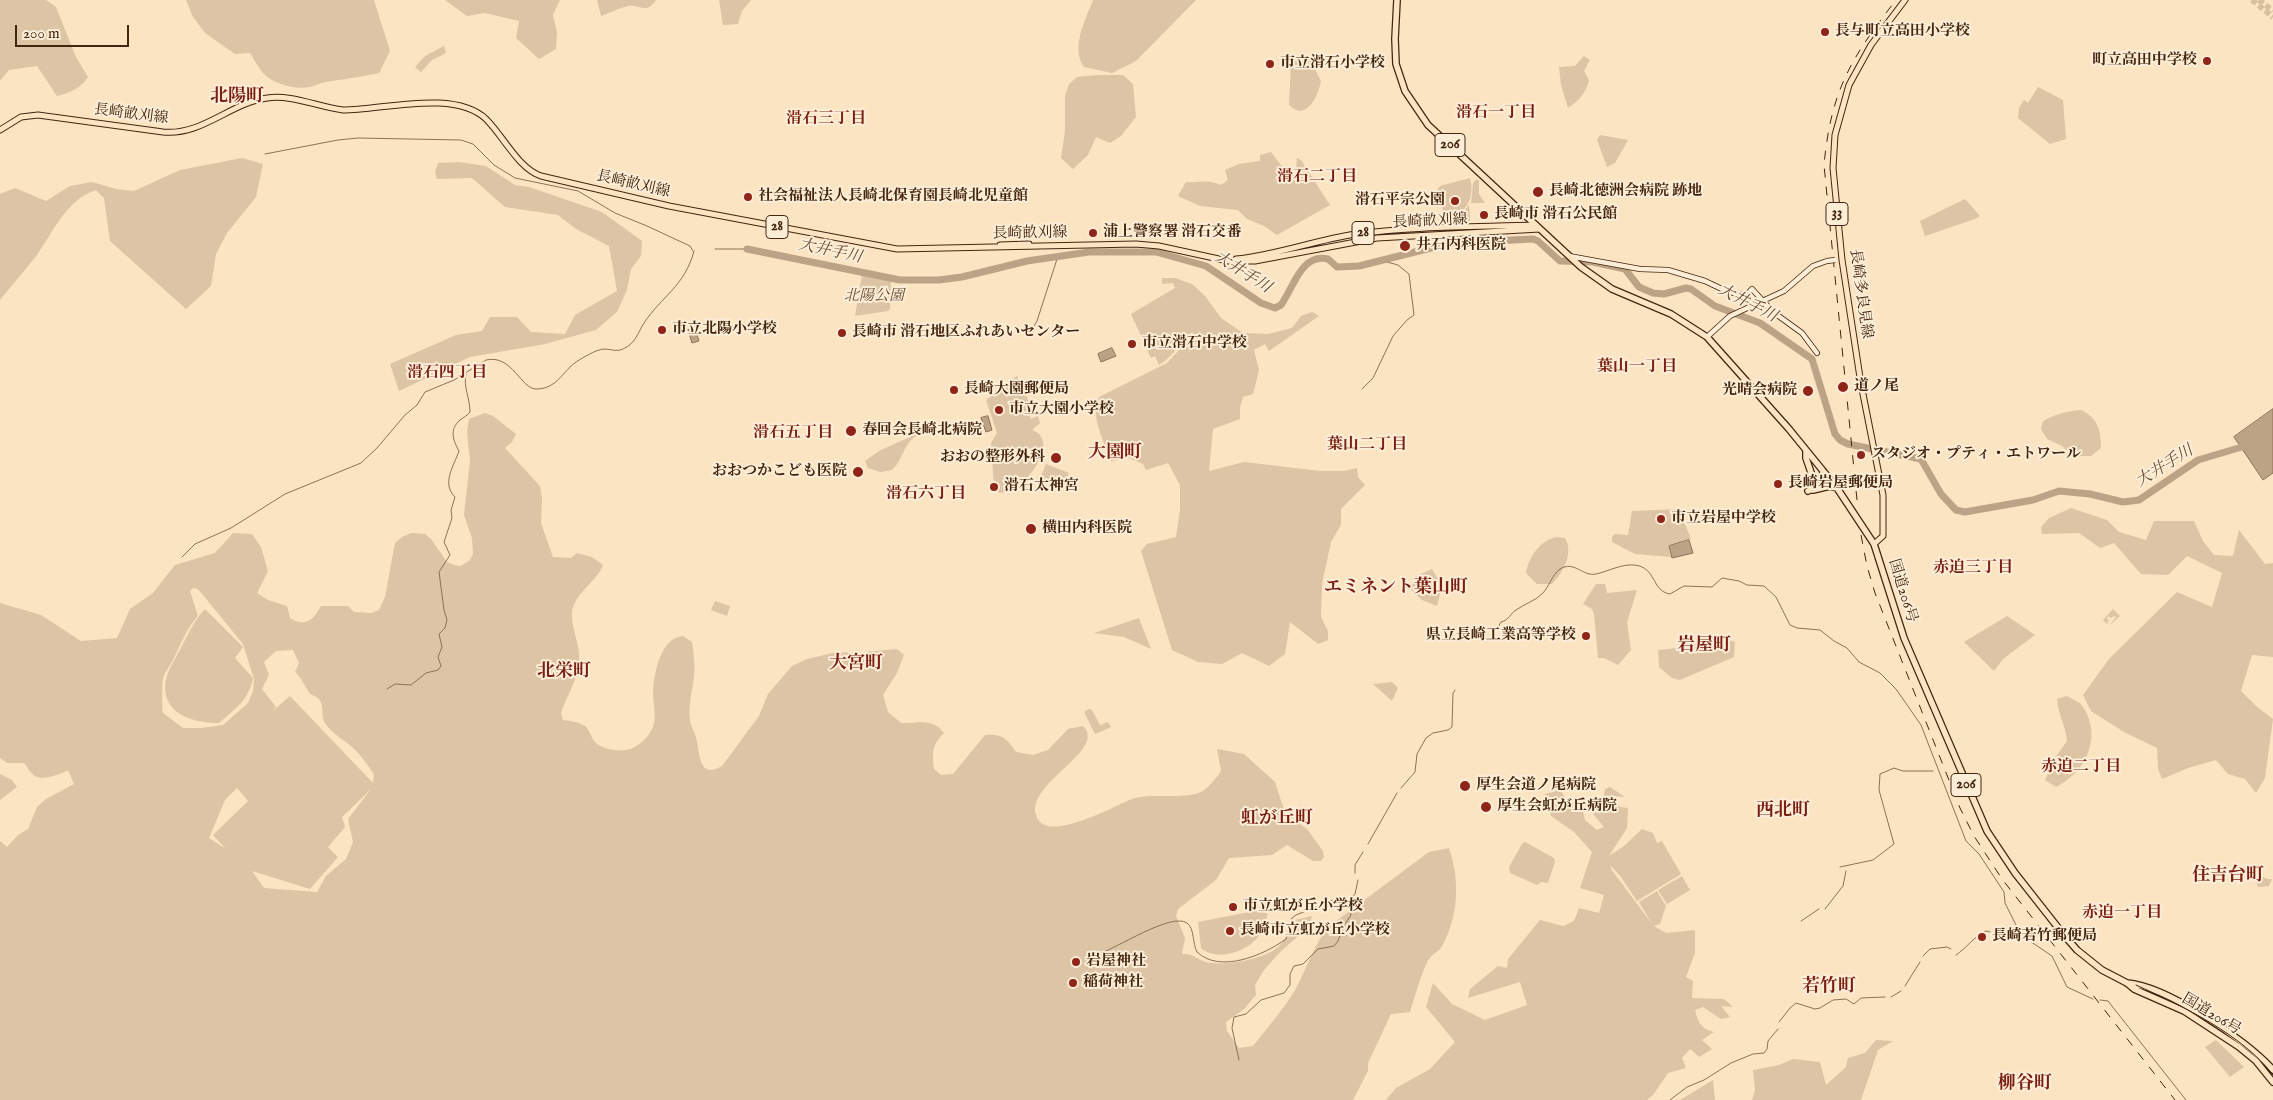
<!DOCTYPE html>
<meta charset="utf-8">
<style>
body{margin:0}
#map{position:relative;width:2273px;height:1100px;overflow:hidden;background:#fbe4c2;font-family:"IM FELL English",serif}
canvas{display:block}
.scale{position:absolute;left:15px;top:25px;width:114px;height:22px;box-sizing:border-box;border:2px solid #44250f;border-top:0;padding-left:6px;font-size:15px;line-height:18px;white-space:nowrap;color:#44250f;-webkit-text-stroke:4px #fcedd7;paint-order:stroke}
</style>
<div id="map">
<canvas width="2273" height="1100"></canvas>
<div class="scale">200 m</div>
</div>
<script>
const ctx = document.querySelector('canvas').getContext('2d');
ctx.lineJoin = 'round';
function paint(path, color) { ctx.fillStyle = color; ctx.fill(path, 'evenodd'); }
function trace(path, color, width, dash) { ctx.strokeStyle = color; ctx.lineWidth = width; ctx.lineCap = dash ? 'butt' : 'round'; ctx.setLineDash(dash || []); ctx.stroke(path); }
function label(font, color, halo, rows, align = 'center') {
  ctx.font = font + ' "IM FELL English","Noto Serif JP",serif'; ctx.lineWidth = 4; ctx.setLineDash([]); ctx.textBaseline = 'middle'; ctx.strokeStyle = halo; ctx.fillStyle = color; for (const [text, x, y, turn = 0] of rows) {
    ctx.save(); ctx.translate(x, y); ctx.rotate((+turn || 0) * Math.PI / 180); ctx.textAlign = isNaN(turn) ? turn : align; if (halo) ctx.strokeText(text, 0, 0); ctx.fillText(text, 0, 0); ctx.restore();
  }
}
paint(new Path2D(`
 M0,0H46L56,7L76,57L88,77C81,88 70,93 57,96L37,66L9,70L0,81Z
 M186,0H374L390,51L379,73C361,77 343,79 325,82C320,83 315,86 310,87C296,90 273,84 263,73C258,67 254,59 250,53L235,54L205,33L193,17Z
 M445,0H560L553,15L557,32L556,49L539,59L516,38L519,21L485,13L467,16Z
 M597,0H656C646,15 641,4 628,6C619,8 609,13 601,16Z
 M719,0H751L742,11L738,24L723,25Z
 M1093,0H1196L1136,61L1112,73L1084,67C1070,48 1086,19 1093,0Z
 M444,46L446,53L432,60L421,72L415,67L425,56Z
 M1584,56L1590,60L1584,71L1589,80C1585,94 1580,100 1568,108L1561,85L1559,67L1575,66Z
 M1306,58L1310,60L1321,81C1318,97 1306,122 1289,105L1291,61L1293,62Z
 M1098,75H1123L1133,84L1136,117L1121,136L1110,143L1096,137L1088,155L1073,169L1061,158L1065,131V96L1069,84L1077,77Z
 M2038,87L2063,100L2066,139L2050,144L2018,118L2019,108L2024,100L2028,103Z
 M1600,135L1628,140L1615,163L1607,167L1597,140Z
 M1271,152L1289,176L1296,172L1297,158L1301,160L1330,205L1277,235L1264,226L1247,219L1238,210L1200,206L1178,196L1186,182C1202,183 1205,179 1221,185L1228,180L1225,170L1239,164L1260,161V155Z
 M242,158L263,164L256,197L227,233L216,254L211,286L186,309L110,241L104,198L96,190C67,199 53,232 37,255C25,270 12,285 0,300V194L15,188L46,201L70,186L92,182L116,189L134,191L180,170Z
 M459,162L486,166L515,185L529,187L602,212L642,241L641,256L631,269L627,290L617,312L596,330L545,344L470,357L399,391L390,364L456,335L482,331L490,317H517L531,332L565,334L575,315L617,291L609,246L576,229L558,215L505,207L472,178L437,179L435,172L438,163Z
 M1470,178C1475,198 1466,214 1446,221L1437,190L1440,186Z
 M1477,179L1479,181V194L1485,203H1471L1473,183Z
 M1965,199L1980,216L1975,219L1925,236L1920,221Z
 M1469,205L1470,221L1447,222L1461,215Z
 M862,275L891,281L890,309L888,311L855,316Z
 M1162,278H1175L1192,284L1205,296L1221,318L1243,333L1268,334L1292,328L1301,316L1312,312L1319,316L1269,351L1265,344L1254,350L1259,370L1253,394L1243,397L1240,407V419L1213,429L1209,471L1244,462L1320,471H1344L1357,468L1358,477L1365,485L1341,509V525L1331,542L1322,584L1321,617L1328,631V640L1318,644L1290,622L1285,654L1269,666L1242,653L1222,664L1198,662L1172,650L1141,551L1147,544L1176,537L1180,510V485L1168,463L1146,470L1143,464L1129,458L1111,461C1105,443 1089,415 1099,397L1167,363L1194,334L1192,332C1180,342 1172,358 1159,365L1155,356L1151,358L1131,314L1175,288L1173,283L1162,284Z
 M1017,376L1030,404L1026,406L1031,419L1038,416L1040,423L1032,430C1063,441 1023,494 999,493L994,487L991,443L997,433L986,400Z
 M2081,410C2098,418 2101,430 2101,448L2091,456H2073L2062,446L2047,439L2041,429L2043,421C2056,414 2067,411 2081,410Z
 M485,413L493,416L516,434L512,442L505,448L540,486L542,499L541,523L553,557L571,558L577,553L592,557L603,565C596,583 574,593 572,613C571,630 581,645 579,662C578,679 566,697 561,713L563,720C570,721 579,722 585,726C590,730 591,738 595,742C604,751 625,753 635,747C642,743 650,735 653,727C657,717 653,704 653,693C654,674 660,638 683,636L692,642C694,654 695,666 694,677C692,691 688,706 690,720C691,728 696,734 697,742C700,757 700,779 722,766L759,716L768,694L792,666L807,659L837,652L855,653L897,649L904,655L897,673L883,695L888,712L901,723C917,724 932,717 944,733C932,745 932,752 934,769L941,775L953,774L985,735C1003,734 1006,738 1016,752L1033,755L1048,750L1068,729L1083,726C1108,750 1026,783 1036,815C1045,847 1118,803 1135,798C1154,793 1188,800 1203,791C1210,786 1216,778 1221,771L1217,749L1244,754L1275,782L1285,813L1307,829L1323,851L1324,857L1321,861H1313L1287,845L1272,855L1229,858L1216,880L1178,909L1176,916L1185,938L1182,954C1195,953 1199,962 1211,963C1229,965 1269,959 1281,944C1287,937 1291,928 1295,920L1312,916L1309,927L1281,951L1264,970L1255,985L1256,995L1244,1009L1226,1022L1227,1031L1239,1048L1253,1046C1267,1028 1283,1010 1295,990C1307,969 1313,946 1328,927L1429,852L1449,848C1460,880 1459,917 1441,948C1438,952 1433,953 1430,958C1423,966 1414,1000 1410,1012L1391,1014L1368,1063V1071L1353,1100H0V841L7,847L18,835L28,829L37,807L46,799L74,784L68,770C61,774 43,781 35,776C31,774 27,766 24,763H7L0,758V603L41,615L81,641L117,638L130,609L153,593L175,565L215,553L233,533L252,534L261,547L268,571L257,593L268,600L287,606L290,618C305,627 313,621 321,606H348L354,612L371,613L379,610L385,597L395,543L402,537L411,533L425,534L431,539L447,562L454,565L461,566L470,560L473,554L472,538L464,515L470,461L467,432L469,419ZM193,588L198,589L243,644L254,679L253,691L248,703L223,725L201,728H183L163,713C162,706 162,683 163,678C165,672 170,666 173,660C180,646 187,627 198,616L190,591ZM293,650L299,663L295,672L299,676L310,694C330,701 317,714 327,726C334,735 346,741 354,749C362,756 368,766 374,774L373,783L290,696L273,711L276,707L262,689L269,675L264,662L276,651ZM237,788L248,801L213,835L226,849L209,838L225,800ZM371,789L348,819L353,842L346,859L326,876L317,892L264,888L252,871L310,889L338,857L328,847L345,827L342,817Z
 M923,431V433C903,439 905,458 892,470L880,472L868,468L865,461L879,451Z
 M1046,464L1069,473L1064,487L1040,479Z
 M2071,508L2107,520L2119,532L2146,540L2154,521H2194L2203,541L2214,555L2233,556L2239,530L2265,564L2273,563V657L2252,655L2241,691L2257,707L2273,719L2265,778L2256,793L2245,779L2228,774L2216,760L2188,768L2162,779L2158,769L2157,748L2124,732L2091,711L2083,695L2109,659L2177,592L2212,607L2222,573L2187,556L2168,575L2141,574L2114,543L2100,548L2079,533L2042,534L2041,527L2049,518Z
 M1679,509L1691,539L1668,545L1671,557L1635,554L1612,542V537L1615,534L1628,535L1632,511Z
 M1557,537L1565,538C1574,553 1563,573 1552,584H1537L1526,573C1529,557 1540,540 1557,537Z
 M1432,569L1442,586L1437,606L1422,600L1410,589L1416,576Z
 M1596,584H1605L1607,593L1637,590L1627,622L1631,650L1618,665L1604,658H1598L1594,614L1592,609L1583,604Z
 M715,601L730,606L727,616L711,610Z
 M205,609L243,647L235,658L253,678C249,700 235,709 219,723C196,723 165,716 165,687C165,674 175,659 181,648C188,634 194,621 205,609Z
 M2113,609L2120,616L2109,626L2116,617L2114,616L2111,618L2108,616L2107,618L2109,621L2107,624L2103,620Z
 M2007,616L2035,635L2003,659L1994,671L1964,642Z
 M1139,618L1151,649L1124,637L1094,633Z
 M1710,639H1726L1735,642L1734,657L1680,680L1672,678L1659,667L1658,650L1686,647Z
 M1392,682L1398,688L1392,701L1373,684Z
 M2067,696C2072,699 2080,702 2083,707C2103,737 2085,773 2056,787L2045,780L2057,755L2067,741C2066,726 2058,714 2057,699Z
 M1089,709L1092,710L1100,725L1108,722L1111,727L1095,734L1084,712Z
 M0,774L12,780L17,787L0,800Z
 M1610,787L1625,797L1612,796L1620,807L1628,808L1627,828L1609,856L1624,846L1642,829L1653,833L1657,843L1662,841L1681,874L1637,901L1621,877L1611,866V869L1652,924L1639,902L1657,891L1666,906L1660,924L1654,926L1666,933L1695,930V953L1686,977L1693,981L1692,998L1724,999L1733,1007L1721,1006L1730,1017L1721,1019L1703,1007L1695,1010C1698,1023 1702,1029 1714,1032L1702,1040L1712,1049L1699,1057L1690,1049L1682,1058L1686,1068L1668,1073L1653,1095L1647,1100H1386L1396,1088L1430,1069L1455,1042L1426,1007L1433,983L1452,1004L1485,1020L1527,1005L1520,982L1468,998L1470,989L1498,966L1507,968L1508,959L1540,920L1563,926L1574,921L1579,908L1599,913L1604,895L1580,888L1592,852L1574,832L1551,816L1545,794L1560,790L1569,803L1581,802L1585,820L1597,830L1604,827L1593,814C1601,809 1608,811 1615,807L1604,795L1605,789Z
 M1525,842L1554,858L1555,862L1548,883L1541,882L1537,885L1510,873L1509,867L1522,844Z
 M2260,875L2267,879H2272L2269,886L2258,887L2254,877Z
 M1682,876L1690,890L1667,904L1658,890Z
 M1260,910L1268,914C1265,922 1263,930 1258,937C1247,952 1216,962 1201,948L1198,922Z
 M1876,1040L1893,1041L1878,1050L1861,1100H1752L1755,1090L1753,1070L1779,1065L1793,1059L1820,1062L1826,1085L1846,1067L1848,1058L1865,1053Z
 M2216,1040L2244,1067L2230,1077L2205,1047Z
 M1713,1080L1715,1100H1680Z`), '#dcc4a4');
const water = new Path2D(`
 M695,328L699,341L692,343L688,330Z
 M1112,348L1116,356L1101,362L1098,354Z
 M2273,409V473L2263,480L2234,437Z
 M988,416L992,430L986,432L981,418Z
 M1689,540L1693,553L1672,558L1669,546Z`);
paint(water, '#bda385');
trace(water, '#8d7156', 1);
trace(new Path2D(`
 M265,154L338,140L358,138L461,140L473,144L494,165L515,178L578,191L615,213L647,226L690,246L693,251
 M715,249H747
 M1029,335L1037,321L1058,256
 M1362,389L1373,378L1393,336L1407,320L1414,315L1409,274L1398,265L1387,262L1385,259
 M182,557L195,544L231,528L285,494L361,463L377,448L405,415L417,405L425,392L454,380L486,360C512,354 521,389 536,389C557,389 562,372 576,362C584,357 595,350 604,349C610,349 617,352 623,349C636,343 637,334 644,323C661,297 685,286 694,251
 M1494,634L1501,622C1509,620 1510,614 1516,610C1524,604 1535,601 1542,594C1549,587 1552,575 1560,569C1574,560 1583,577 1596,574C1609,571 1621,564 1634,565C1657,567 1651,591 1670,594L1684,586L1712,587L1722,578L1739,581L1747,585L1764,586L1776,597L1790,625L1797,628L1820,630L1834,641L1847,648L1859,662L1880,673L1896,689L1921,725L1966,841L1979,854L2004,892L2005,903L2021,935L2052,956L2067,987L2093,999
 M387,689L395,684L411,685L426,673L438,670L441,666L438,657L442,647L439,634L445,628L447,620L444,610L439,572L450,555L444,542L452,518L451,510L455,497C441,483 454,466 459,451C453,440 449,430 460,420C464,417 467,416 470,412C470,398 463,387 466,374
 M1401,788L1415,772L1417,754L1426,738L1433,733L1448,730L1452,727L1453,693L1455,690
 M1368,844L1397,793
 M1840,867L1873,860L1894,844L1879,790L1880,774L1894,768L1903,771H1933
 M1355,873V865L1363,852
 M1825,909L1843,886L1846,871
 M1801,921L1819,909
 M1997,935L2014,933
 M1956,955C1967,948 1974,936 1986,931L1990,932
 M1923,956L1930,949L1947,947L1951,949
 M1090,963L1098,954C1116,949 1171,912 1187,923C1195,929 1192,943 1197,952C1220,974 1264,955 1286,939L1292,918L1296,915L1333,900L1348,902
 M1905,986L1920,962
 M1891,997L1901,991
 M2100,1000L2108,1001L2186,1100
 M1779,1022L1790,1008L1796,1003L1815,1009L1820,1008L1833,1000L1846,999L1854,1004L1861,998L1885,997
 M1239,1060L1232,1028L1234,1017L1246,1014L1261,1000L1284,993L1290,985V974L1294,966L1303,964L1318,949L1334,946L1338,941L1343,927L1351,915L1348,902L1355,894L1358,880
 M1670,1100L1687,1087L1704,1080L1731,1063L1753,1054L1764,1053L1767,1049L1768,1041L1778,1029`), '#8d7156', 1);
trace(new Path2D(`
 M747,249L900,280H939L962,277L1027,261L1089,252H1156L1206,266L1261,303L1275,308L1281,305C1294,287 1301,253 1328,259L1337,267L1359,266L1451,243L1533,239L1538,241L1560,261L1593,262L1625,269L1639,287L1653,293L1664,294L1686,288L1691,289L1715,306L1760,323L1812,359L1835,434L1840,440L1848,444L1921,459L1941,494L1956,510L1965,512L2033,500L2059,491L2090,494L2123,502L2139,500L2198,460L2242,447L2249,443`), '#bda385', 7);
trace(new Path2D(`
 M2252,0L2273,17
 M2259,0L2273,11`), '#d6be9e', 5.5, [5.5, 3]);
const secondary = new Path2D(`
 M1569,256L1640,269L1668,270L1705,281L1726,291L1742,295L1748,293L1752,289L1773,312L1802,333L1817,353
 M1707,337L1730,316L1784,291L1813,266L1827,261`);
const primary = new Path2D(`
 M0,130L21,117L38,115L163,132C202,136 230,103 267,98C291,94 318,107 343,110C383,110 454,89 486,119C504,137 518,168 541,176L669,206L897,249L1136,244L1159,246L1228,261H1255L1377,238L1540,229
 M1000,245L1029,244
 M1236,259C1277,255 1315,240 1356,234C1416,226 1476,227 1536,225
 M1874,544L1883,536V495L1861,384L1842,260L1833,168L1835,135L1849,85L1871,45L1905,0`);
const highway = new Path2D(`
 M1397,0L1395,39L1396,64L1405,91L1428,125L1581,267L1612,289L1671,314L1707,337L1789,429L1837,488L1874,544L1904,638L1987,831L2015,873L2063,934L2077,950L2102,970L2127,983L2134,989L2184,1011L2239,1047L2256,1061L2273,1082
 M1806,451V458L1816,487L1808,491
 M1816,487L1822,484L1823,471
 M1813,490L1830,486L1837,488
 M2127,983C2166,986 2247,1040 2273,1070`);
trace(secondary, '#44250f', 6);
trace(primary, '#44250f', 7);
trace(highway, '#44250f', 8);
trace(secondary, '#fcedd7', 4.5);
trace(primary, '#fbe4c2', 5);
trace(highway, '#fbe4c2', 5.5);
trace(new Path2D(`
 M2136,985C2182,1006 2242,1034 2273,1075`), '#44250f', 1);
trace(new Path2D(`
 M1857,500L1824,165C1831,90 1851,58 1896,0
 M1861,535L1867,566L1875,593L1960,808L1974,836L2002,879L2175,1100`), '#44250f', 1, [9, 9]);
const secondaryBridge = new Path2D(`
 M1827,261L1835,260`);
trace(secondaryBridge, '#44250f', 6, []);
trace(secondaryBridge, '#fcedd7', 4.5);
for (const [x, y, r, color] of [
 [1825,32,5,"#8f2418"],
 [2207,61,5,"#8f2418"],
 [1270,64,5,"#8f2418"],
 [1538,192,6,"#8f2418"],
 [748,197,5,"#8f2418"],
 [1455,201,5,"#8f2418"],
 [1484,215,5,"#8f2418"],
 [1093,233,5,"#8f2418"],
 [1405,246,6,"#8f2418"],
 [662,330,5,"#8f2418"],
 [842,333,5,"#8f2418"],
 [1132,344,5,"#8f2418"],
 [1843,387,6,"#8f2418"],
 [954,390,5,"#8f2418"],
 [1808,391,6,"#8f2418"],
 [999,410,5,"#8f2418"],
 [851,431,6,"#8f2418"],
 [1861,455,5,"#8f2418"],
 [1056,458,6,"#8f2418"],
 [858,472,6,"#8f2418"],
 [1778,484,5,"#8f2418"],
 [994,487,5,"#8f2418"],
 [1661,519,5,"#8f2418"],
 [1031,529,6,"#8f2418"],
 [1586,636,5,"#8f2418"],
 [1465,786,6,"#8f2418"],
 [1486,807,6,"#8f2418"],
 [1233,907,5,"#8f2418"],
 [1230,931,5,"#8f2418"],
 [1982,937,5,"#8f2418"],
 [1076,962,5,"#8f2418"],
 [1073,983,5,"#8f2418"]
]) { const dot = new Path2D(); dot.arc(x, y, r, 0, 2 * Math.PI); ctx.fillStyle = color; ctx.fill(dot); trace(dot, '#fcedd7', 2); }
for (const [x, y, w] of [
 [1450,145,30],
 [1837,214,22],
 [777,227,22],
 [1363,233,22],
 [1966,785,30]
]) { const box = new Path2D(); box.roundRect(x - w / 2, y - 11.5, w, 23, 4); ctx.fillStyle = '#fcedd7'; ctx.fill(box); trace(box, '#44250f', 1); }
label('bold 14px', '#44250f', null, [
 ["206",1450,145],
 ["33",1837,214],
 ["28",777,227],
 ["28",1363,233],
 ["206",1966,785]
]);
label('bold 15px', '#44250f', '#fcedd7', [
 ["長与町立高田小学校",1835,32],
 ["町立高田中学校",2197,61,"right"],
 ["市立滑石小学校",1280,64],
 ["長崎北徳洲会病院 跡地",1549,192],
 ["社会福祉法人長崎北保育園長崎北児童館",758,197],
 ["滑石平宗公園",1445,201,"right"],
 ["長崎市 滑石公民館",1494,215],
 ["浦上警察署 滑石交番",1103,233],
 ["井石内科医院",1416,246],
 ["市立北陽小学校",672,330],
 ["長崎市 滑石地区ふれあいセンター",852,333],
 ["市立滑石中学校",1142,344],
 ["道ノ尾",1854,387],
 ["長崎大園郵便局",964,390],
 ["光晴会病院",1797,391,"right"],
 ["市立大園小学校",1009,410],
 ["春回会長崎北病院",862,431],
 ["スタジオ・プティ・エトワール",1871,455],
 ["おおの整形外科",1045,458,"right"],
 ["おおつかこども医院",847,472,"right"],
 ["長崎岩屋郵便局",1788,484],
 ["滑石太神宮",1004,487],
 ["市立岩屋中学校",1671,519],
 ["横田内科医院",1042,529],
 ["県立長崎工業高等学校",1576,636,"right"],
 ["厚生会道ノ尾病院",1476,786],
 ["厚生会虹が丘病院",1497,807],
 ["市立虹が丘小学校",1243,907],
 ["長崎市立虹が丘小学校",1240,931],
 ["長崎若竹郵便局",1992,937],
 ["岩屋神社",1086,962],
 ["稲荷神社",1083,983]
], 'left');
label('15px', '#44250f', '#fcedd7', [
 ["長崎畝刈線",131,115,7],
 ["長崎畝刈線",633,185,13],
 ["長崎畝刈線",1430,222,-3],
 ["長崎畝刈線",1030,234,-1],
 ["長崎多良見線",1860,294,82],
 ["国道206号",1902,591,73],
 ["国道206号",2211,1015,31]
]);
label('italic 15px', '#6a4d34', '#fcedd7', [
 ["北陽公園",874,297]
]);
label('bold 16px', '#7a1f14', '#fcedd7', [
 ["滑石一丁目",1496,114],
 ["滑石三丁目",826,120],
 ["滑石二丁目",1317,178],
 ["葉山一丁目",1637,368],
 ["滑石四丁目",447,374],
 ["滑石五丁目",793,434],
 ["葉山二丁目",1367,446],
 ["滑石六丁目",926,495],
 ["赤迫三丁目",1973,569],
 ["赤迫二丁目",2081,768],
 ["赤迫一丁目",2122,914]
]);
label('italic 16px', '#684b32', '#fcedd7', [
 ["大井手川",830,252,12],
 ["大井手川",1242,273,32],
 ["大井手川",1747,304,27],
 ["大井手川",2165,467,-32]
]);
label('bold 18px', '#7a1f14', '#fcedd7', [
 ["北陽町",237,97],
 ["大園町",1115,453],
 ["エミネント葉山町",1396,588],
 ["岩屋町",1704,646],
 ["大宮町",856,664],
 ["北栄町",564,672],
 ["西北町",1783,811],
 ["虹が丘町",1277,819],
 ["住吉台町",2228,876],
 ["若竹町",1829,987],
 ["柳谷町",2025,1084]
]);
</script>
